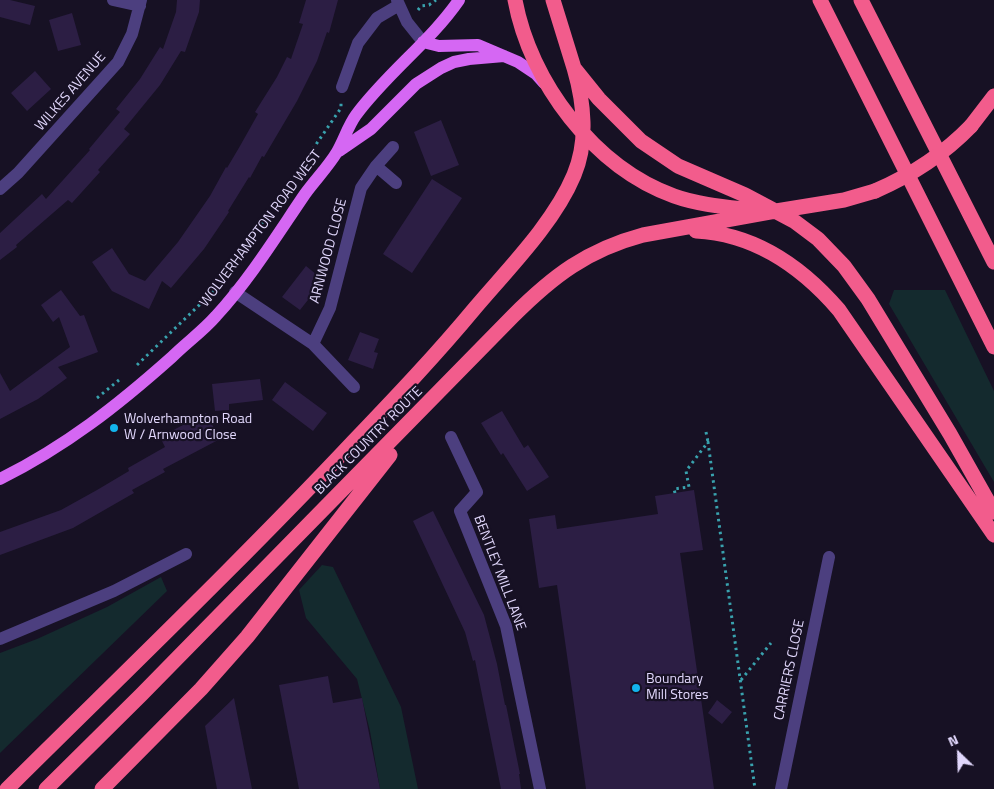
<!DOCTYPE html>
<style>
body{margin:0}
#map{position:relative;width:994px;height:789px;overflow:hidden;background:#171124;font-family:"Titillium Web",sans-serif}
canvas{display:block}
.north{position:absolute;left:934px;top:729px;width:50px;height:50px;-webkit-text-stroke:4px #171124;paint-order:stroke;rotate:336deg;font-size:14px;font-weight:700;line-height:20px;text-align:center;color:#e1d7fc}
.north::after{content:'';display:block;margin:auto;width:18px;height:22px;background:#e1d7fc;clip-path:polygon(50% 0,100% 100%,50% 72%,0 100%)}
</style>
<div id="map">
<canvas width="994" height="789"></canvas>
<div class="north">N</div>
</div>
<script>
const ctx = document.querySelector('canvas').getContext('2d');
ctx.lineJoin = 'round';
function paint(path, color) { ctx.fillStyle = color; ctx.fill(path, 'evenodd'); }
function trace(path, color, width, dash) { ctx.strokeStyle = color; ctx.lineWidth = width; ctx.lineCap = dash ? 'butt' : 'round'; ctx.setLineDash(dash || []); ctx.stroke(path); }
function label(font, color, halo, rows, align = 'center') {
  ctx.font = font + ' "Titillium Web",sans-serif'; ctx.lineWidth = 4.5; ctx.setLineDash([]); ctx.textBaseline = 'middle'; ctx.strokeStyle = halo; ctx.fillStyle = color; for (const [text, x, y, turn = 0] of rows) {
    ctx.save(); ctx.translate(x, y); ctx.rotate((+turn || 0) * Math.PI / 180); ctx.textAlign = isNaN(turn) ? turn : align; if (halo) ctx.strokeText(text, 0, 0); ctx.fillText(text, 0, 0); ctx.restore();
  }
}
paint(new Path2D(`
 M894,290H945L994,391V482L889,304Z
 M322,565L333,567L401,707L418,789H380L370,731L357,679L306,618L299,590Z
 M161,577L167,591L0,753V653L37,639L107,607Z`), '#142a2e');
paint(new Path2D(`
 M0,0H10L35,6L30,25L0,17Z
 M177,0H200L199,12L185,52L181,51L160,85L124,129L130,134L98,170L100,172L72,203L68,200L16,245L17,247L0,260V233L42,194L46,199L90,150L89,149L120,112L116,109L140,79L160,47L163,49L176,12Z
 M306,0H338L329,33L327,32L317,61L297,101L264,157L262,156L250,178L249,177L228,211L229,212L204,249L171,288L162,281L149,309L112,291L92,262L112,248L129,274L145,281L178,242L210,196L226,167L227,168L240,146L258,114L255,112L277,77L287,57L291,59L303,24L299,23Z
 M72,13L81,45L58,51L49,20Z
 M35,71L51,89L27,111L11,93Z
 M441,120L459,165L431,176L414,132Z
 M432,179L462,198L412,273L383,254Z
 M306,266L317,275L312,281L319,286L300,310L282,297Z
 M61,290L80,316L84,315L98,352L58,367L67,378L38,399L0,419V373L10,391L70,347L59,317L53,322L41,305Z
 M360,332L379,339L374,352L378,353L373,369L348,360Z
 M260,379L263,400L229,404V410L215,411L212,384Z
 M285,382L327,413L313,431L272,400Z
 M502,411L524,448L528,445L549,477L527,491L503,453L501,455L481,423Z
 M206,413L220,439L163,469L165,472L132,490L134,493L73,528L0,555V532L61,510L97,490L129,471L128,468L165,447L160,437Z
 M694,490L703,550L680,553L714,789H586L557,585L539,588L529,519L555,515L557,529L658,514L655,496Z
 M433,511L484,615L497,664L505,705H506L520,774H519L521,789H501L475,660L473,661L465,632L413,521Z
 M328,676L333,703L362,698L380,789H299L279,685Z
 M234,698L252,789H217L205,726Z
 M717,700L732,712L722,724L708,713Z`), '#2c1e44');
trace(new Path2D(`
 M418,10L421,6L429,5L436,0
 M137,365L219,286L341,108V101
 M97,398L119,380
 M706,432L708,442
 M675,493L674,489L689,487L686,471L708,442L755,789
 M741,680L771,643`), '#39a2ae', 3, [2.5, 4]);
trace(new Path2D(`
 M113,0L140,6
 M397,0L407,22L423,42
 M342,87L358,43L377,18L399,5
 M376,166L396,183
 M0,189L18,173L118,62L132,34L141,0
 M235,292L313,344L354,387
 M313,344L330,308L361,188L376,166L393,147
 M451,437L477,492L460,511L506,626L540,789
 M0,639L114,591L186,554
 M781,789L829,557`), '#4c3f7f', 12);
trace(new Path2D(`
 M423,42L439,46L478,45L518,62L536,74L544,83
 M339,151L371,129L416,84L441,68L454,62L469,59L504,56
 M0,479C66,446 117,406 172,357C186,343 203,331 216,316C250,279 277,235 305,194C315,180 328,167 337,152C344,140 348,126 356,115C387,73 430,42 459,0`), '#d567f3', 12);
trace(new Path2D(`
 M515,0C530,82 594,167 674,196C699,205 727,207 753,210
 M553,0L574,68L599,99L641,141L678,166L745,195L794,221L818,239L844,266L868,299L950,434L994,512
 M820,0L994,347
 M861,0L994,262
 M971,126L994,96
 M696,231C755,234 802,267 839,310L994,535
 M7,789C123,674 241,561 353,442C395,398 436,355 475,308C508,269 554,223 574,175C588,142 584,102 574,68
 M46,789L141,695L513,316C553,276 587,250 643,235L770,212L844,200L875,191
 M102,789L201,689L247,637L390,455`), '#f25c8c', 15);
trace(new Path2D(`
 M875,191C912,175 943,155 971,126`), '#f25c8c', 15);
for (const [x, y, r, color] of [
 [114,428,5,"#13b4ec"],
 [636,688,5,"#13b4ec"]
]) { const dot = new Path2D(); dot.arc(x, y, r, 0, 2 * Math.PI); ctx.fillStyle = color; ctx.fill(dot); trace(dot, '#171124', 2); }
label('14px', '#e1d7fc', '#171124', [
 ["WILKES AVENUE",71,92,-49],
 ["WOLVERHAMPTON ROAD WEST",261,229,-53],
 ["ARNWOOD CLOSE",329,251,-75],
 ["BLACK COUNTRY ROUTE",369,441,-45],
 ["BENTLEY MILL LANE",499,573,69],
 ["CARRIERS CLOSE",790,670,-78]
]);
label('14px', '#e1d7fc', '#171124', [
 ["Wolverhampton Road",124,420],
 ["W / Arnwood Close",124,436],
 ["Boundary",646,680],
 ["Mill Stores",646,696]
], 'left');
</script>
